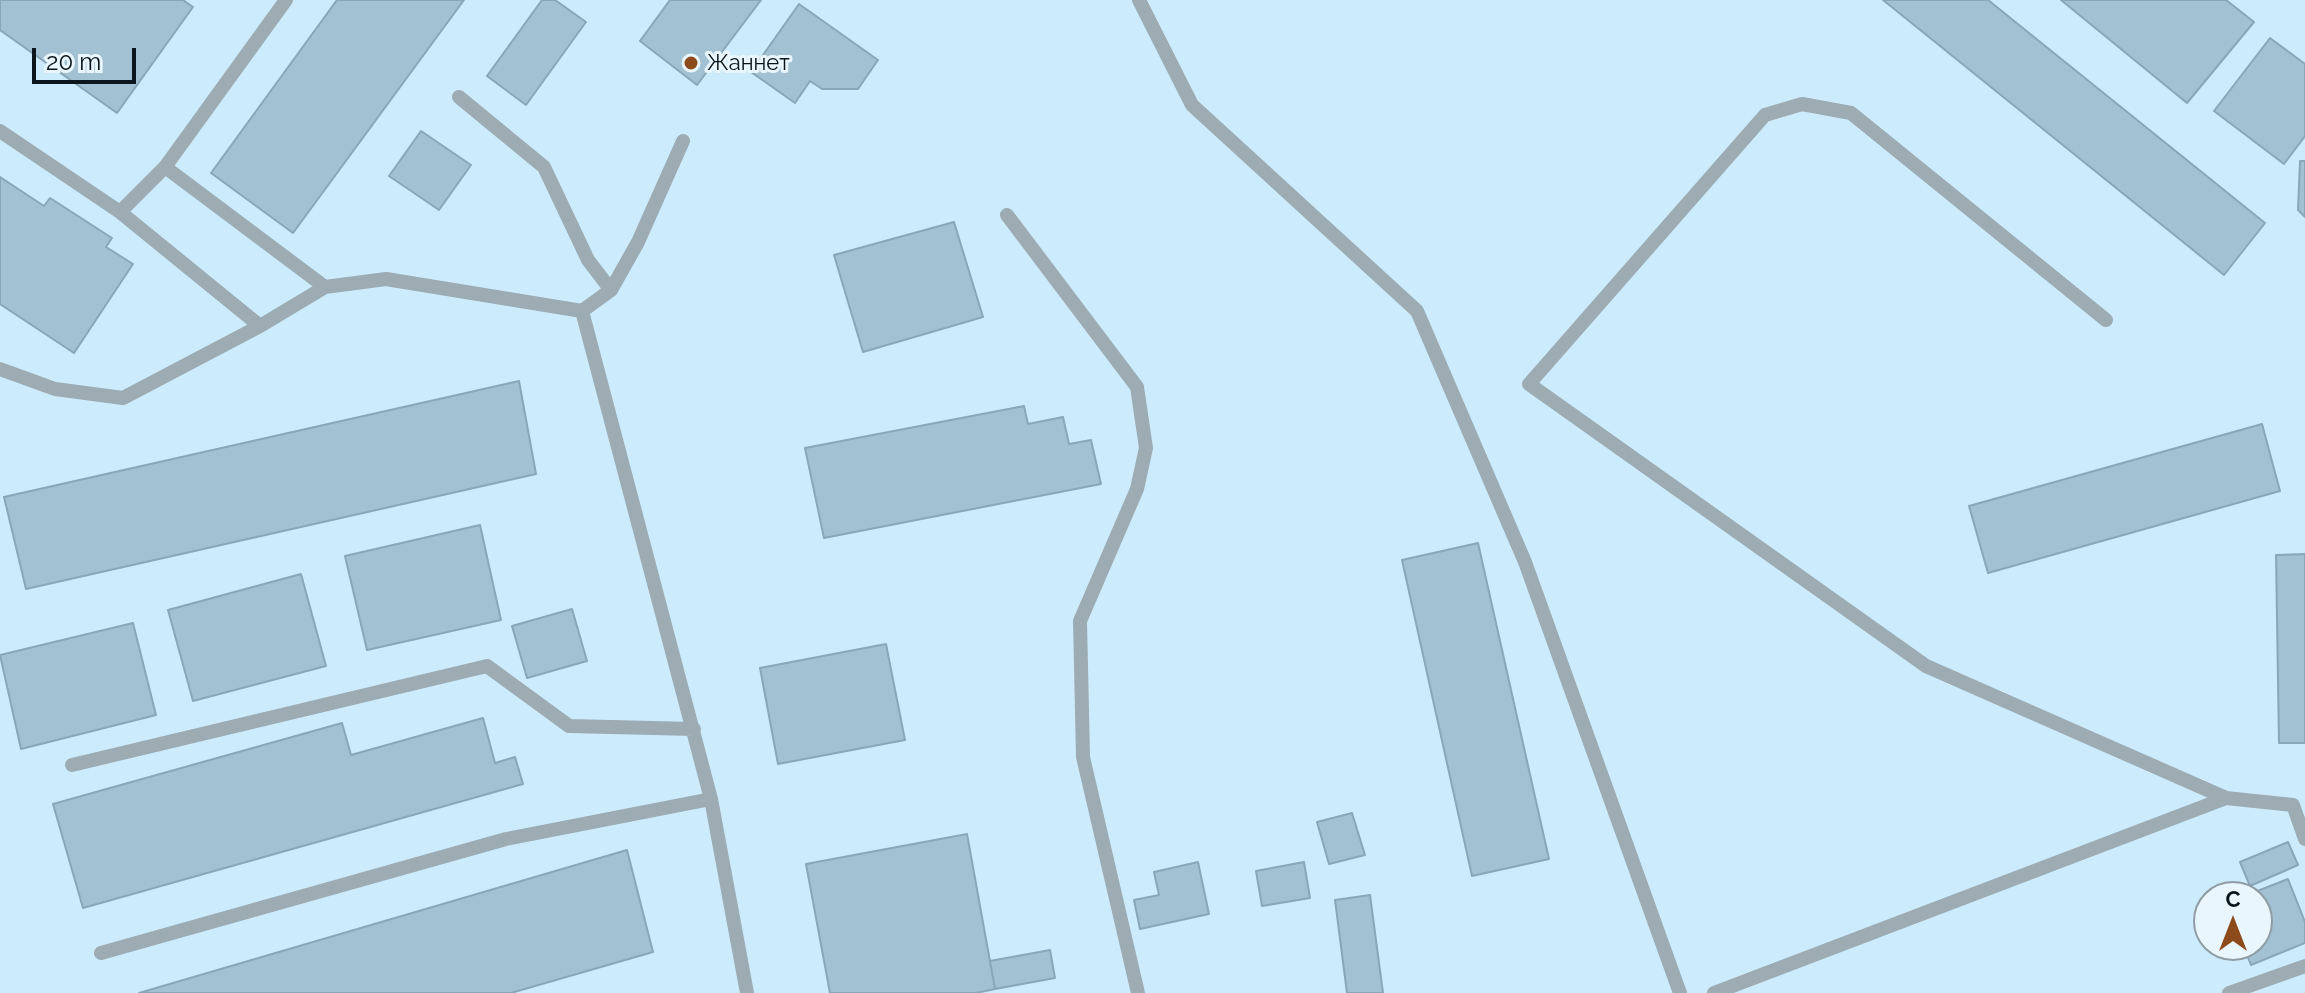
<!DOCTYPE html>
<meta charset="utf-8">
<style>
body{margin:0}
#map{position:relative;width:2305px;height:993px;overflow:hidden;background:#ccecfe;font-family:Raleway,sans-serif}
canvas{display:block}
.north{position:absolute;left:2193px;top:881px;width:80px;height:80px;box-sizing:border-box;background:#e9f6fd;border:2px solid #909ca3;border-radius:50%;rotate:0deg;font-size:22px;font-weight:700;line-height:32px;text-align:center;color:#0a161c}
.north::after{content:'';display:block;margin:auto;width:28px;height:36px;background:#8d4a1a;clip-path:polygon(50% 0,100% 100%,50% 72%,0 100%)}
.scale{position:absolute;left:32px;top:48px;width:104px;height:36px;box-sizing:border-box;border:4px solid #0a161c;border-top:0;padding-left:10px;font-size:24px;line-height:28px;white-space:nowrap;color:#0a161c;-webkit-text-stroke:6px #e9f6fd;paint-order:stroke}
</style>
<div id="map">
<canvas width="2305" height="993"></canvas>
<div class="north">С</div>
<div class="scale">20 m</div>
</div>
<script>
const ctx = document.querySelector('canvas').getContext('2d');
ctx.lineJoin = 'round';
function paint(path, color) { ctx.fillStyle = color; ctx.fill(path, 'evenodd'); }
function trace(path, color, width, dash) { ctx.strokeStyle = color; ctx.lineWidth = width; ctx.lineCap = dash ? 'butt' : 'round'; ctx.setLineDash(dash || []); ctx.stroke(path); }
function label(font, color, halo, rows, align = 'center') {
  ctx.font = font + ' Raleway,sans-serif'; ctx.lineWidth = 6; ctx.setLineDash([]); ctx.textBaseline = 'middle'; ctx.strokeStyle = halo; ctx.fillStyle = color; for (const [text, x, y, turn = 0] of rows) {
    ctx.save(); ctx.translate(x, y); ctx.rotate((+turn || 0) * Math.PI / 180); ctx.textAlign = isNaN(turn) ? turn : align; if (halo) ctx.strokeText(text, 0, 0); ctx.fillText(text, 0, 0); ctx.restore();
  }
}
const building = new Path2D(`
 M0,0H183L193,7L117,113L0,30Z
 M337,0H464L293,233L211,173Z
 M542,0H555L586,22L526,105L487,76Z
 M670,0H761L697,85L640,41Z
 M1883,0H1988L2265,223L2224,275Z
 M2061,0H2226L2254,22L2187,103Z
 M799,4L878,60L858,89H822L810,81L795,103L751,72Z
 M2270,38L2305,64V136L2284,164L2214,111Z
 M421,131L471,165L439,210L389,176Z
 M2300,161H2305V217L2298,210Z
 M0,177L44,206L50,198L112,238L106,247L133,264L74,353L0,304Z
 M954,222L983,317L863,352L834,255Z
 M519,381L536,474L26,589L4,497Z
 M1024,406L1028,424L1063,417L1069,444L1091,440L1101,484L824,538L805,448Z
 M2262,424L2280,491L1988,573L1969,506Z
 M480,525L501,620L367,650L345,556Z
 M1478,543L1549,859L1472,876L1402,560Z
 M2305,554V743H2279L2276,555Z
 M301,574L326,666L193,701L168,610Z
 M572,609L587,661L527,678L512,626Z
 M133,623L156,715L21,749L0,655Z
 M886,644L905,740L778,764L760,668Z
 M483,718L495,763L515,757L523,784L83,908L53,804L342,723L351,755Z
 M1352,813L1365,855L1329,864L1317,822Z
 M967,834L995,989L976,993H830L806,864Z
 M2288,842L2298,865L2250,886L2240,862Z
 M627,850L653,952L511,993H139Z
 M1198,862L1209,914L1140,929L1134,900L1159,895L1154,872Z
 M1304,862L1310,898L1262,906L1256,871Z
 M2288,879L2305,922V943L2251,965L2243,945H2257V897H2242Z
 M1370,895L1383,993H1347L1335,900Z
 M1050,950L1055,978L995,989L990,961Z`);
paint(building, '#a2c1d2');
trace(building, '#89a7b8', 2);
trace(new Path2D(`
 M286,0L165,167L325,287L386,279L582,311
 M1139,0L1192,105L1417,311L1525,562L1680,993
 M459,97L544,167L588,260L611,290
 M0,131L120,212L260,326
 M683,141L638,242L611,290L582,311L711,799L747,993
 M120,212L165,167
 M1007,215L1137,387L1146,448L1137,489L1080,621L1083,757L1138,993
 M2106,320L1851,113L1802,104L1765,115L1529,384L1926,666L2226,798L2293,805L2305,839
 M0,369L55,389L123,398L260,326L325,287
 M72,765L487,666L569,726L694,729
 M101,953L506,839L711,799
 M1714,993L2226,798
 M2229,993L2305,966`), '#9dabb2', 14);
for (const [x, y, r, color] of [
 [691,63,8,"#8d4a1a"]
]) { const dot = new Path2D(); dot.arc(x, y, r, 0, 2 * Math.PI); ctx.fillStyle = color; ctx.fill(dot); trace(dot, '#e9f6fd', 3); }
label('22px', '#0a161c', '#e9f6fd', [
 ["Жаннет",707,63]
], 'left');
</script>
